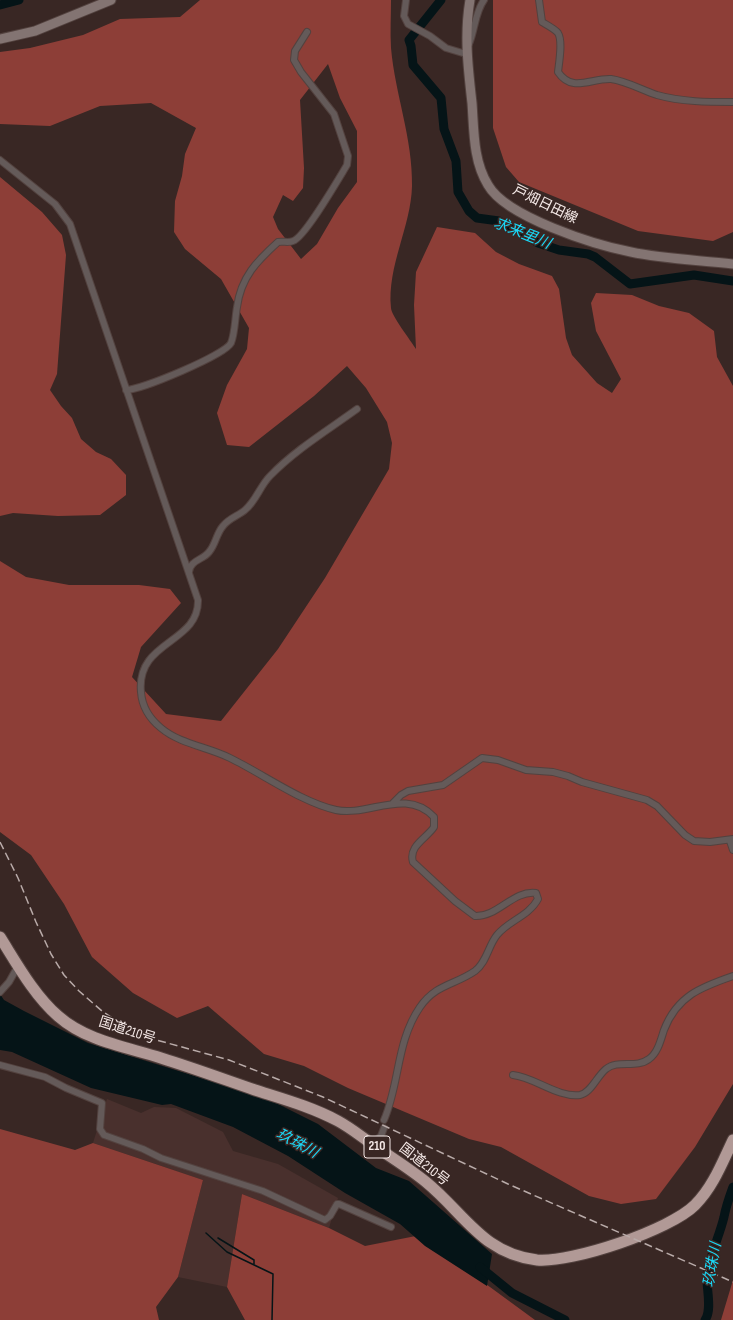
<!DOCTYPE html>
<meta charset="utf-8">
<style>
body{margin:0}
canvas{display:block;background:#392724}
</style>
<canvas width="733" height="1320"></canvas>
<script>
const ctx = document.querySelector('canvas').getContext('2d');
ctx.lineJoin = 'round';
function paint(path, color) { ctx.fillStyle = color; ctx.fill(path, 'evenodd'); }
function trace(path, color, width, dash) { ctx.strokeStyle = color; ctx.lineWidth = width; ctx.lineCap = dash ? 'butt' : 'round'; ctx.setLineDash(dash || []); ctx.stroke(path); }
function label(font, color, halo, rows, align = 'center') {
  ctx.font = font + ' "Sofia Sans Condensed","Noto Sans JP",sans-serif'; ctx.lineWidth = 3; ctx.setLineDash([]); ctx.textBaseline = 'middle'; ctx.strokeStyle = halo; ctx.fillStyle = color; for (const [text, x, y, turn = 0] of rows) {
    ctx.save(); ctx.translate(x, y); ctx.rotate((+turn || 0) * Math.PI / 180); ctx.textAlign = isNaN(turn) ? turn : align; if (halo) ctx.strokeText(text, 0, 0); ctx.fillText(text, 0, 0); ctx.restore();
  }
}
paint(new Path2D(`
 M107,1099L141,1113L154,1107L176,1108L223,1132L233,1151L278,1164L338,1198L329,1228L242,1194L227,1287L178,1277L203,1180L93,1143Z`), '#49302d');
paint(new Path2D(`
 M200,0H391C391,16 390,32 391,48C395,94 413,139 412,186C411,227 387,266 391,308C391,315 411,341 416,349L414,305L416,272L437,227L475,233L496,252L519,264L552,276L559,289L566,338L572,355L597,383L612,393L621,379L596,331L591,303L596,293L632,295L659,306L689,313L714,331L717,357L733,386V1084L695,1147L656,1199L621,1204L589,1196L501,1147L469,1139L348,1088L304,1066L264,1054L208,1006L177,1018L133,993L92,957L64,904L31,855L0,832V561L26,577L69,585H139L170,589L181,603L141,647L132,677L166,714L221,721L278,649L325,578L389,469L392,443L387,422L366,388L347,366L314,396L249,447L227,445L217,413L227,385L247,349L249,328L221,279L185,249L174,232L175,201L182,176L185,154L196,128L151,103L100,106L50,126L0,124V52L30,48L83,35L120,19L180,17ZM328,64L340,98L357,131V182L338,208L317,244L301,259L278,229L273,217L283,195L293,201L303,188L304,168L300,100Z
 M493,0H733V232L713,241L638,231L519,182L506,167L493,128Z
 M0,177L42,212L62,235L66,255L57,374L50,390L61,406L72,418L81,439L96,452L111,459L126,475V495L100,515L58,516L13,513L0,516Z
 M0,1129L75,1150L93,1143L203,1180L178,1277L156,1307L159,1320H0Z
 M242,1194L329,1228L365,1246L426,1234L449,1257L535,1320H245L227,1287Z
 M733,1280V1320H721Z`), '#8d3e37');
paint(new Path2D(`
 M0,994L4,1000L24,1011L88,1043L266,1098L318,1124L376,1168L409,1181L492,1254L487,1286L425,1246L400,1224L345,1193L288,1156L233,1127L171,1104L162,1105L91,1088L12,1052L0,1050Z`), '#051417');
trace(new Path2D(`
 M206,1233L227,1252L273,1274L272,1320
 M218,1238L254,1260V1264`), '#051417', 1.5);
trace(new Path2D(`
 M441,0L409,40L411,46L413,65L441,98L444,129L456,161L458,192L469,211L477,218L499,221L517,230L538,243L559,250L588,254L595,257L630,284L694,275L733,281
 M0,5L19,0
 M480,1267L512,1293L565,1320
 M705,1320C712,1311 707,1291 707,1280C708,1258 719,1238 724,1217C726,1206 729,1198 733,1187`), '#051417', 9);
const street = new Path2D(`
 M406,0L404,16L408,24L430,36L446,48L466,54
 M539,0L542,22C547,25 555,29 558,33C563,41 559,63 558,72C572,93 591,78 611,79C626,81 642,90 657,95C682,102 708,102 733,102
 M469,44C475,30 475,12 484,0
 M0,160L55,204L70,224L198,600C199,644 136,640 141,692C142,706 150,719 161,728C180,744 208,747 230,758C263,774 301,802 336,810C368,817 406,787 434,817V827C427,838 408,846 413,862L455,901L475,916C498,917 513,890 536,893L538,899C529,916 508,921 497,935C488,946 487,962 475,971C455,985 436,984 420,1007C396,1042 400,1083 384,1120
 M126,390C141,390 225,355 231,343C235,333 235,318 237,307C241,277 257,261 278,242C283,241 289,243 293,241C305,237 339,178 347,165L348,156L334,114L301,72L294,60L295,51L307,32
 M189,572C190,560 203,560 209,552C216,544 216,534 223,526C229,518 238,516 245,510C256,501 260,486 270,476C295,450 328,430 357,409
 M393,803L401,795L408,791L443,785L482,758L498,760L526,770L553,772L568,776L582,782L647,800L657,806L685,835L694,841L710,842L733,839
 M730,841L733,850
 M0,992L9,982L18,966
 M0,1065L45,1077L66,1088L102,1103L100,1129L104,1135L143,1149L161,1158L263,1191L325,1220L330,1216L337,1204H339L391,1227
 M513,1075C534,1077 558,1098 580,1095C591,1093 597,1076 606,1069C618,1059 636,1069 649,1059C658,1053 661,1039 664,1030C677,996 701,987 733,976
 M372,1144L381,1136L384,1128`);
const secondary = new Path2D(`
 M470,0C464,35 468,68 472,103C474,130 473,161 488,185C506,217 595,245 631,252C664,259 699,260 733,264
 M0,39L35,31L111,0`);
const highway = new Path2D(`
 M0,937C17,964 34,995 58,1016C86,1041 127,1047 161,1058C193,1068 223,1079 255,1090C283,1099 312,1107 338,1121C351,1128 363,1138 375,1146C392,1158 410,1169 426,1182C464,1213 483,1254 537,1260C572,1263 670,1230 695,1205C713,1187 722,1163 733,1140`);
trace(street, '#53423f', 8);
trace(secondary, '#53423f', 11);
trace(highway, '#53423f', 13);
trace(street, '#645a59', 6);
trace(secondary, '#837472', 9);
trace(highway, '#b19996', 11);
trace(new Path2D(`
 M0,842L18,878L36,922L51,954L64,975L79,991L102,1011L129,1029L153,1039L229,1060L323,1097L508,1184L733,1282`), '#b9aba9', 1.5, [8, 4]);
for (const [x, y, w] of [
 [377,1147,26]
]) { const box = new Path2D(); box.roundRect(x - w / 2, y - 11, w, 22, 3); ctx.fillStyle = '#392724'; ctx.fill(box); trace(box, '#f5e9e7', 1); }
label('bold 13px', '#f5e9e7', null, [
 ["210",377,1147]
]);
label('14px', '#f5e9e7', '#392724', [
 ["戸畑日田線",545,205,26],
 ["国道210号",127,1031,18],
 ["国道210号",424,1165,38]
]);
label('italic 15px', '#1ad8f7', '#392724', [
 ["求来里川",522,234,22],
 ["玖珠川",297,1144,28],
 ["玖珠川",713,1265,-80]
]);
</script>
